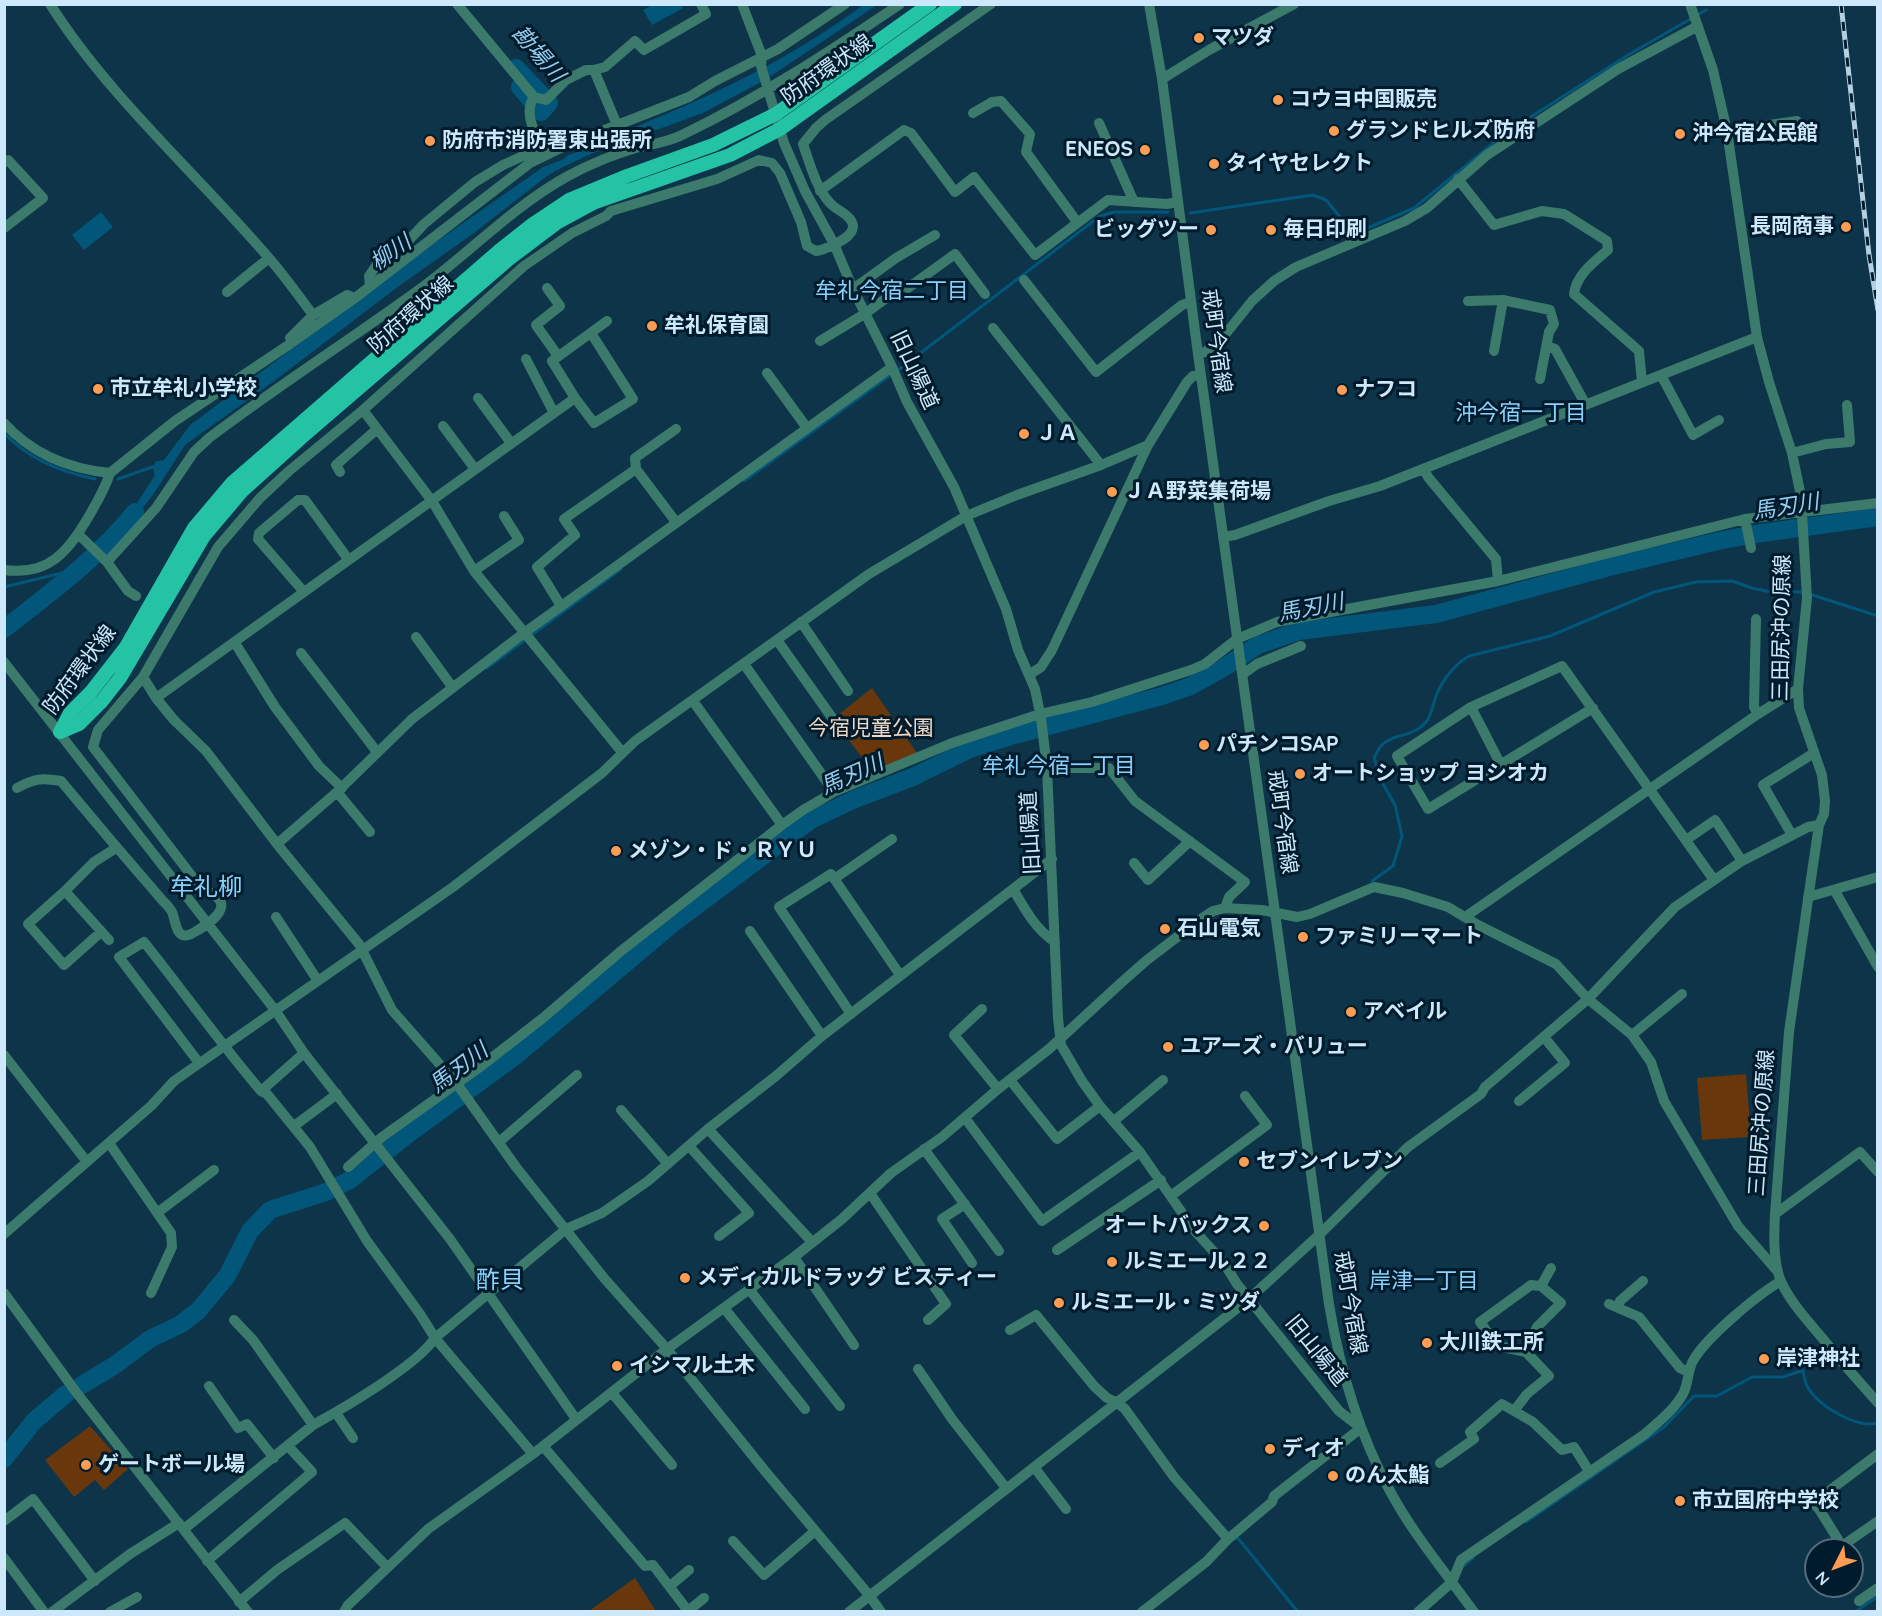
<!DOCTYPE html>
<meta charset="utf-8">
<style>
body{margin:0}
#map{position:relative;width:1882px;height:1616px;overflow:hidden;background:#0d3449;font-family:Quicksand,sans-serif}
canvas{display:block}
.frame{position:absolute;inset:0;border:6px solid #cde8fa;pointer-events:none}
.north{position:absolute;left:1804px;top:1538px;width:60px;height:60px;box-sizing:border-box;background:#001b2b;border:2px solid #526d7e;border-radius:50%;rotate:228deg;font-size:16px;font-weight:700;line-height:24px;text-align:center;color:#cde8fa}
.north::after{content:'';display:block;margin:auto;width:21px;height:27px;background:#fc9d53;clip-path:polygon(50% 0,100% 100%,50% 72%,0 100%)}
</style>
<div id="map">
<canvas width="1882" height="1616"></canvas>
<div class="frame"></div>
<div class="north">N</div>
</div>
<script>
const ctx = document.querySelector('canvas').getContext('2d');
ctx.lineJoin = 'round';
function paint(path, color) { ctx.fillStyle = color; ctx.fill(path, 'evenodd'); }
function trace(path, color, width, dash) { ctx.strokeStyle = color; ctx.lineWidth = width; ctx.lineCap = dash ? 'butt' : 'round'; ctx.setLineDash(dash || []); ctx.stroke(path); }
function label(font, color, halo, rows, align = 'center') {
  ctx.font = font + ' Quicksand,"Noto Sans JP",sans-serif'; ctx.lineWidth = 6; ctx.setLineDash([]); ctx.textBaseline = 'middle'; ctx.strokeStyle = halo; ctx.fillStyle = color; for (const [text, x, y, turn = 0] of rows) {
    ctx.save(); ctx.translate(x, y); ctx.rotate((+turn || 0) * Math.PI / 180); ctx.textAlign = isNaN(turn) ? turn : align; if (halo) ctx.strokeText(text, 0, 0); ctx.fillText(text, 0, 0); ctx.restore();
  }
}
paint(new Path2D(`
 M872,688L919,756L875,775L833,719Z
 M1746,1074L1751,1137L1702,1140L1697,1078Z
 M90,1426L128,1469L104,1490L95,1480L74,1497L45,1460Z
 M635,1578L656,1611H589Z`), '#68370c');
paint(new Path2D(`
 M654,4L681,5L683,8L652,25L643,10Z
 M863,5H877L765,80L703,113L593,153L563,167L547,176L474,233L395,289L273,382L185,445L153,495L132,521L119,531L155,475L153,470L155,462L164,460L190,425L423,251L543,167L562,160L568,155C596,146 622,133 649,121C725,90 797,54 863,5Z
 M101,212L113,227L84,250L72,235Z`), '#01567a');
trace(new Path2D(`
 M1190,213L1313,195L1326,200L1354,234L1414,208L1507,132L1628,55L1706,10
 M897,371L1100,216L1114,212H1168
 M4,433C28,459 61,472 95,479
 M118,479L155,466
 M744,481L892,374
 M4,587L62,573L73,575
 M487,668L621,569
 M1372,881L1393,866L1402,836L1395,805L1382,782L1374,758C1376,755 1378,749 1381,746C1392,733 1413,738 1426,722C1432,714 1433,704 1436,696C1442,680 1455,664 1469,656L1550,636L1654,592L1696,582L1732,581L1752,588L1771,592H1803L1878,616
 M1526,1522L1664,1427L1694,1396H1717L1752,1377H1783L1803,1370C1804,1376 1805,1383 1808,1388C1819,1406 1857,1429 1878,1423
 M1235,1539L1237,1537L1298,1612
 M1462,1567L1473,1558
 M1855,1612L1878,1596`), '#01567a', 3);
trace(new Path2D(`
 M516,68L549,103L541,112L520,87
 M4,629C50,593 98,558 135,512
 M82,1385L115,1365L150,1339L181,1324L198,1311L227,1276L250,1231L270,1210L326,1192L350,1180L407,1135L514,1057L672,924L811,820L855,799L913,777L970,749L1018,734L1162,696L1191,686L1225,667L1258,645L1299,631L1436,614L1609,567L1718,541L1755,534L1878,517
 M4,1459L34,1421L66,1394`), '#01567a', 18);
trace(new Path2D(`
 M50,4C108,96 197,174 268,257C284,275 298,295 313,315
 M457,4L534,97L546,100L566,80L586,70H594L605,67L635,41L644,50L706,14L701,4
 M742,4L762,56L761,66L784,143L805,191L834,244L853,289L892,367L907,402L954,487L1006,609L1018,650L1035,689L1041,718L1047,768L1058,1018L1061,1045L1082,1081L1100,1106L1140,1152L1194,1230L1224,1263L1237,1284L1339,1411L1361,1428L1274,1496L1272,1502L1228,1539L1206,1562L1142,1612
 M1149,4L1162,79L1198,354L1329,1304C1340,1370 1358,1432 1390,1491C1413,1534 1445,1572 1474,1612
 M1690,4L1713,70L1727,131L1757,337L1769,382L1792,453L1801,496L1807,598L1798,689L1799,708L1822,775L1825,801L1824,814L1819,825L1811,879L1789,1032L1775,1214C1774,1235 1773,1259 1780,1279C1789,1301 1808,1321 1823,1339C1841,1361 1859,1382 1878,1403
 M594,70L617,125
 M1162,79L1209,50L1294,4
 M534,97C522,115 537,136 546,152
 M973,113L992,102L1001,101L1030,134L1026,152L1077,222
 M1099,123L1134,202
 M1727,131L1797,121
 M4,162L8,160L43,198L4,228
 M1458,179L1494,225L1542,211L1564,214L1607,241L1608,250C1595,261 1576,275 1574,294L1639,351L1642,382
 M820,191L904,130L911,133L955,192L974,177L1035,255L1108,200L1167,204L1177,202
 M1024,280L1096,372L1182,305L1191,302
 M370,286L369,276L378,263L408,241L424,224L475,182L503,165L543,147
 M547,288L560,306L536,325L558,356
 M853,289L896,258L935,235
 M227,292L269,258
 M1468,301L1503,300L1550,310L1554,324L1549,332L1540,379
 M993,328L1101,465
 M591,333L633,399L594,423L575,398L552,361L607,321
 M290,338L313,315L347,295L352,297
 M820,341L866,313L904,285L908,288L955,254L985,294
 M1547,346L1555,349L1586,405
 M1494,351L1503,300
 M1198,354L1205,352L1224,336L1252,301L1274,281L1296,267L1405,221L1427,208L1487,155L1618,69L1698,26
 M526,359L554,413
 M767,373L807,428
 M1661,375L1693,435L1719,420
 M478,398L511,443
 M363,410L432,501L474,571L622,752
 M4,423C32,454 70,469 110,473L175,421L290,344L355,298L530,163L569,144L689,97L715,81L778,49L845,4
 M443,426L475,469
 M676,429L635,458L636,469L676,522
 M1792,453L1826,444L1850,442L1847,405
 M1424,469L1428,477L1496,559L1498,581
 M340,472L336,465L376,430
 M1745,519L1751,548
 M78,534L107,562L128,591L136,596
 M1223,537L1235,535L1329,501L1380,486L1757,337
 M107,562L156,508L194,452L209,438C279,385 353,338 424,286C471,251 515,205 568,176C590,164 615,154 639,147C654,144 668,142 682,135C759,98 829,52 900,4
 M4,570C50,576 68,551 89,516C97,502 105,489 110,473
 M474,571L519,540L504,516
 M304,592L258,539L259,533L298,500H305L348,559
 M561,606L537,567L575,535L564,519L636,469
 M1756,619L1754,707L1758,714
 M801,622L848,691
 M416,637L453,688
 M777,640L833,719
 M235,643L275,707L319,766L342,788
 M301,653L377,752
 M4,662L275,1010L304,1053L450,1239L576,1419
 M744,664L834,792
 M1243,674L1257,664L1301,646
 M1029,675L1041,667L1052,650L1148,445L1187,382L1193,376L1201,375
 M143,677L156,698L174,720L206,751L277,844L359,944L392,1010L457,1084L516,1167L604,1278L667,1349L765,1471L869,1595L881,1612
 M156,698L575,398
 M693,701L782,825
 M1471,707L1501,765
 M1593,708L1428,809L1397,756L1471,707L1562,666L1714,880
 M1047,768H1109L1135,801L1245,882L1229,897L1225,908
 M17,788C35,778 42,778 61,781C95,822 129,862 163,901C166,904 170,908 172,912C176,920 175,943 193,933C204,927 232,910 217,897C213,893 206,891 201,888L93,747L98,730L143,677L218,547L260,498L289,471L363,410L524,266L572,233L606,216L611,211L717,179L759,160L772,163L780,173L801,222L807,246L816,251L821,250C830,246 853,239 853,226C852,215 837,211 830,203C816,188 810,164 803,144L816,128L825,120L991,4
 M337,792L370,832
 M1792,835L1763,785L1814,753
 M1686,840L1715,820L1742,861
 M277,844L337,792L412,719L524,633L892,367
 M1134,863L1148,880L1190,841
 M834,879L892,839
 M1013,889C1024,908 1036,930 1055,942
 M65,891L28,924L64,965L101,932
 M1835,891L1878,967
 M1808,897L1878,877
 M276,917L318,981
 M1465,917L1758,714L1798,689
 M750,931L822,1036
 M109,940L65,891L94,862L116,848
 M982,1009L954,1035L998,1089
 M851,1014L779,907L831,874L900,975
 M1632,1035L1682,994
 M4,1055L87,1162
 M199,1063L119,957L144,942C184,992 220,1043 261,1091L267,1094L310,1147L367,1241L420,1314L435,1338L533,1454
 M1010,1080L1057,1139L1100,1106
 M261,1091L304,1053
 M1519,1101L1565,1063L1544,1037
 M621,1110L668,1164
 M965,1118L1042,1221L1140,1152
 M1114,1121L1163,1080
 M294,1126L337,1094
 M708,1129L812,1242
 M499,1142L577,1075
 M109,1143L171,1233L172,1247L151,1293
 M689,1146L749,1213L719,1236
 M924,1149L999,1251
 M348,1167L382,1137L480,1067L543,1018L621,951L782,825L803,810L834,792L952,743L1040,714L1092,702L1191,670L1205,664L1237,639L1277,622L1498,581L1745,519L1878,503
 M870,1193L946,1304L928,1320
 M1172,1195L1267,1125L1245,1096
 M965,1204L942,1219L972,1263
 M157,1213L214,1170
 M1775,1214L1860,1152L1878,1172
 M4,1234L151,1106L174,1081L453,887L602,773L635,741L869,574L966,516L1017,495L1101,465L1148,445
 M1057,1250L1161,1180
 M794,1257L854,1345
 M1541,1286L1551,1268
 M749,1289L840,1406
 M4,1293L76,1392L248,1612
 M1609,1304L1639,1317L1680,1368L1688,1372
 M724,1308L805,1409
 M1618,1308L1620,1301L1643,1281
 M234,1320L253,1340L313,1425
 M1010,1330L1036,1315L1094,1386L1107,1398L1116,1402L1125,1409L1174,1477L1228,1539
 M918,1369L952,1419L1006,1488
 M209,1386L238,1428L247,1424L274,1458
 M612,1393L672,1465
 M1514,1411L1527,1394L1549,1376L1526,1352L1498,1346L1480,1322L1531,1285L1541,1286L1561,1303L1537,1327L1526,1352
 M336,1413L353,1438
 M543,1446L645,1566L653,1565L688,1611L704,1598
 M1878,1454L1813,1503L1819,1509L1842,1546L1878,1521
 M1440,1463L1474,1439L1470,1432L1502,1404L1533,1422L1562,1450L1574,1447L1589,1471
 M1034,1467L1066,1509
 M4,1521L33,1499L95,1581
 M184,1529L313,1425C344,1408 416,1366 435,1338L566,1229L602,1213L648,1181L708,1129L776,1076L822,1036L1052,859
 M733,1541L764,1575L815,1531
 M4,1558L44,1612
 M207,1561L312,1472L288,1446
 M670,1586L689,1570
 M1859,1601L1878,1588
 M239,1602L277,1570L345,1523L387,1567
 M52,1612L130,1554L179,1523
 M110,1612L137,1597
 M344,1612L348,1605L428,1529L533,1454L667,1349L794,1257L842,1219L891,1173L942,1137L998,1089L1049,1049L1122,982L1147,960L1198,921L1213,911L1225,908L1262,910L1297,917L1310,914L1374,887L1403,893L1448,907L1478,925L1556,964L1588,999L1632,1035L1651,1062L1664,1101L1738,1226L1778,1272
 M849,1612L1249,1299L1319,1235L1408,1147L1481,1094L1485,1087L1588,999L1675,907L1742,861L1808,827L1819,825
 M1418,1612L1452,1582L1461,1560L1645,1434C1658,1422 1674,1410 1683,1394C1689,1383 1687,1370 1694,1359C1708,1336 1757,1295 1781,1281`), '#3c7a6c', 10);
trace(new Path2D(`
 M60,732L79,724L102,701L120,678L204,536L242,491L302,437L509,259L558,222L593,203L730,155L780,129L955,4
 M60,732L70,713L91,692L126,647L194,528L232,483L500,250L533,224L569,200L627,176L713,145L776,114L930,4`), '#25c3a6', 14);
const rail = new Path2D(`
 M1841,4L1869,255L1878,310`);
trace(rail, '#b4d1e3', 5);
trace(rail, '#001b2b', 3, [9]);
for (const [x, y, r, color] of [
 [1199,38,6,"#fc9d53"],
 [1278,100,6,"#fc9d53"],
 [1334,131,6,"#fc9d53"],
 [1680,134,6,"#fc9d53"],
 [430,141,6,"#fc9d53"],
 [1145,150,6,"#fc9d53"],
 [1214,164,6,"#fc9d53"],
 [1846,227,6,"#fc9d53"],
 [1211,230,6,"#fc9d53"],
 [1271,230,6,"#fc9d53"],
 [652,326,6,"#fc9d53"],
 [98,389,6,"#fc9d53"],
 [1342,390,6,"#fc9d53"],
 [1024,434,6,"#fc9d53"],
 [1112,492,6,"#fc9d53"],
 [1204,745,6,"#fc9d53"],
 [1300,774,6,"#fc9d53"],
 [616,851,6,"#fc9d53"],
 [1165,929,6,"#fc9d53"],
 [1303,937,6,"#fc9d53"],
 [1351,1012,6,"#fc9d53"],
 [1168,1047,6,"#fc9d53"],
 [1244,1162,6,"#fc9d53"],
 [1264,1226,6,"#fc9d53"],
 [1112,1262,6,"#fc9d53"],
 [685,1278,6,"#fc9d53"],
 [1059,1303,6,"#fc9d53"],
 [1427,1343,6,"#fc9d53"],
 [1764,1359,6,"#fc9d53"],
 [617,1366,6,"#fc9d53"],
 [1270,1449,6,"#fc9d53"],
 [86,1465,6,"#fc9d53"],
 [1333,1476,6,"#fc9d53"],
 [1680,1501,6,"#fc9d53"]
]) { const dot = new Path2D(); dot.arc(x, y, r, 0, 2 * Math.PI); ctx.fillStyle = color; ctx.fill(dot); trace(dot, '#001b2b', 2); }
label('bold 21px', '#cde8fa', '#001b2b', [
 ["マツダ",1211,38],
 ["コウヨ中国販売",1290,100],
 ["グランドヒルズ防府",1346,131],
 ["沖今宿公民館",1692,134],
 ["防府市消防署東出張所",442,141],
 ["ENEOS",1133,150,"right"],
 ["タイヤセレクト",1226,164],
 ["長岡商事",1834,227,"right"],
 ["ビッグツー",1199,230,"right"],
 ["毎日印刷",1283,230],
 ["牟礼保育園",664,326],
 ["市立牟礼小学校",110,389],
 ["ナフコ",1354,390],
 ["ＪＡ",1036,434],
 ["ＪＡ野菜集荷場",1124,492],
 ["パチンコSAP",1216,745],
 ["オートショップ ヨシオカ",1312,774],
 ["メゾン・ド・ＲＹＵ",628,851],
 ["石山電気",1177,929],
 ["ファミリーマート",1315,937],
 ["アベイル",1363,1012],
 ["ユアーズ・バリュー",1180,1047],
 ["セブンイレブン",1256,1162],
 ["オートバックス",1252,1226,"right"],
 ["ルミエール２２",1124,1262],
 ["メディカルドラッグ ビスティー",697,1278],
 ["ルミエール・ミツダ",1071,1303],
 ["大川鉄工所",1439,1343],
 ["岸津神社",1776,1359],
 ["イシマル土木",629,1366],
 ["ディオ",1282,1449],
 ["ゲートボール場",98,1465],
 ["のん太鮨",1345,1476],
 ["市立国府中学校",1692,1501]
], 'left');
label('21px', '#cde8fa', '#001b2b', [
 ["防府環状線",827,70,-35],
 ["防府環状線",411,315,-41],
 ["戒町今宿線",1216,341,82],
 ["旧山陽道",914,370,65],
 ["三田尻沖の原線",1782,628,-89],
 ["防府環状線",80,670,-53],
 ["戒町今宿線",1282,822,82],
 ["旧山陽道",1031,833,-93],
 ["三田尻沖の原線",1762,1123,-86],
 ["戒町今宿線",1350,1303,80],
 ["旧山陽道",1316,1351,51]
]);
label('21px', '#f0d6c5', '#001b2b', [
 ["今宿児童公園",871,729]
]);
label('italic 22px', '#96ccee', '#001b2b', [
 ["勘場川",538,54,49],
 ["柳川",391,253,-35],
 ["馬刃川",1786,507,-9],
 ["馬刃川",1311,608,-11],
 ["馬刃川",852,775,-24],
 ["馬刃川",459,1068,-37]
]);
label('22px', '#89d1fc', '#001b2b', [
 ["牟礼今宿二丁目",892,291],
 ["沖今宿一丁目",1521,413],
 ["牟礼今宿一丁目",1059,766],
 ["岸津一丁目",1424,1281]
]);
label('24px', '#89d1fc', '#001b2b', [
 ["牟礼柳",206,888],
 ["酢貝",500,1281]
]);
</script>
